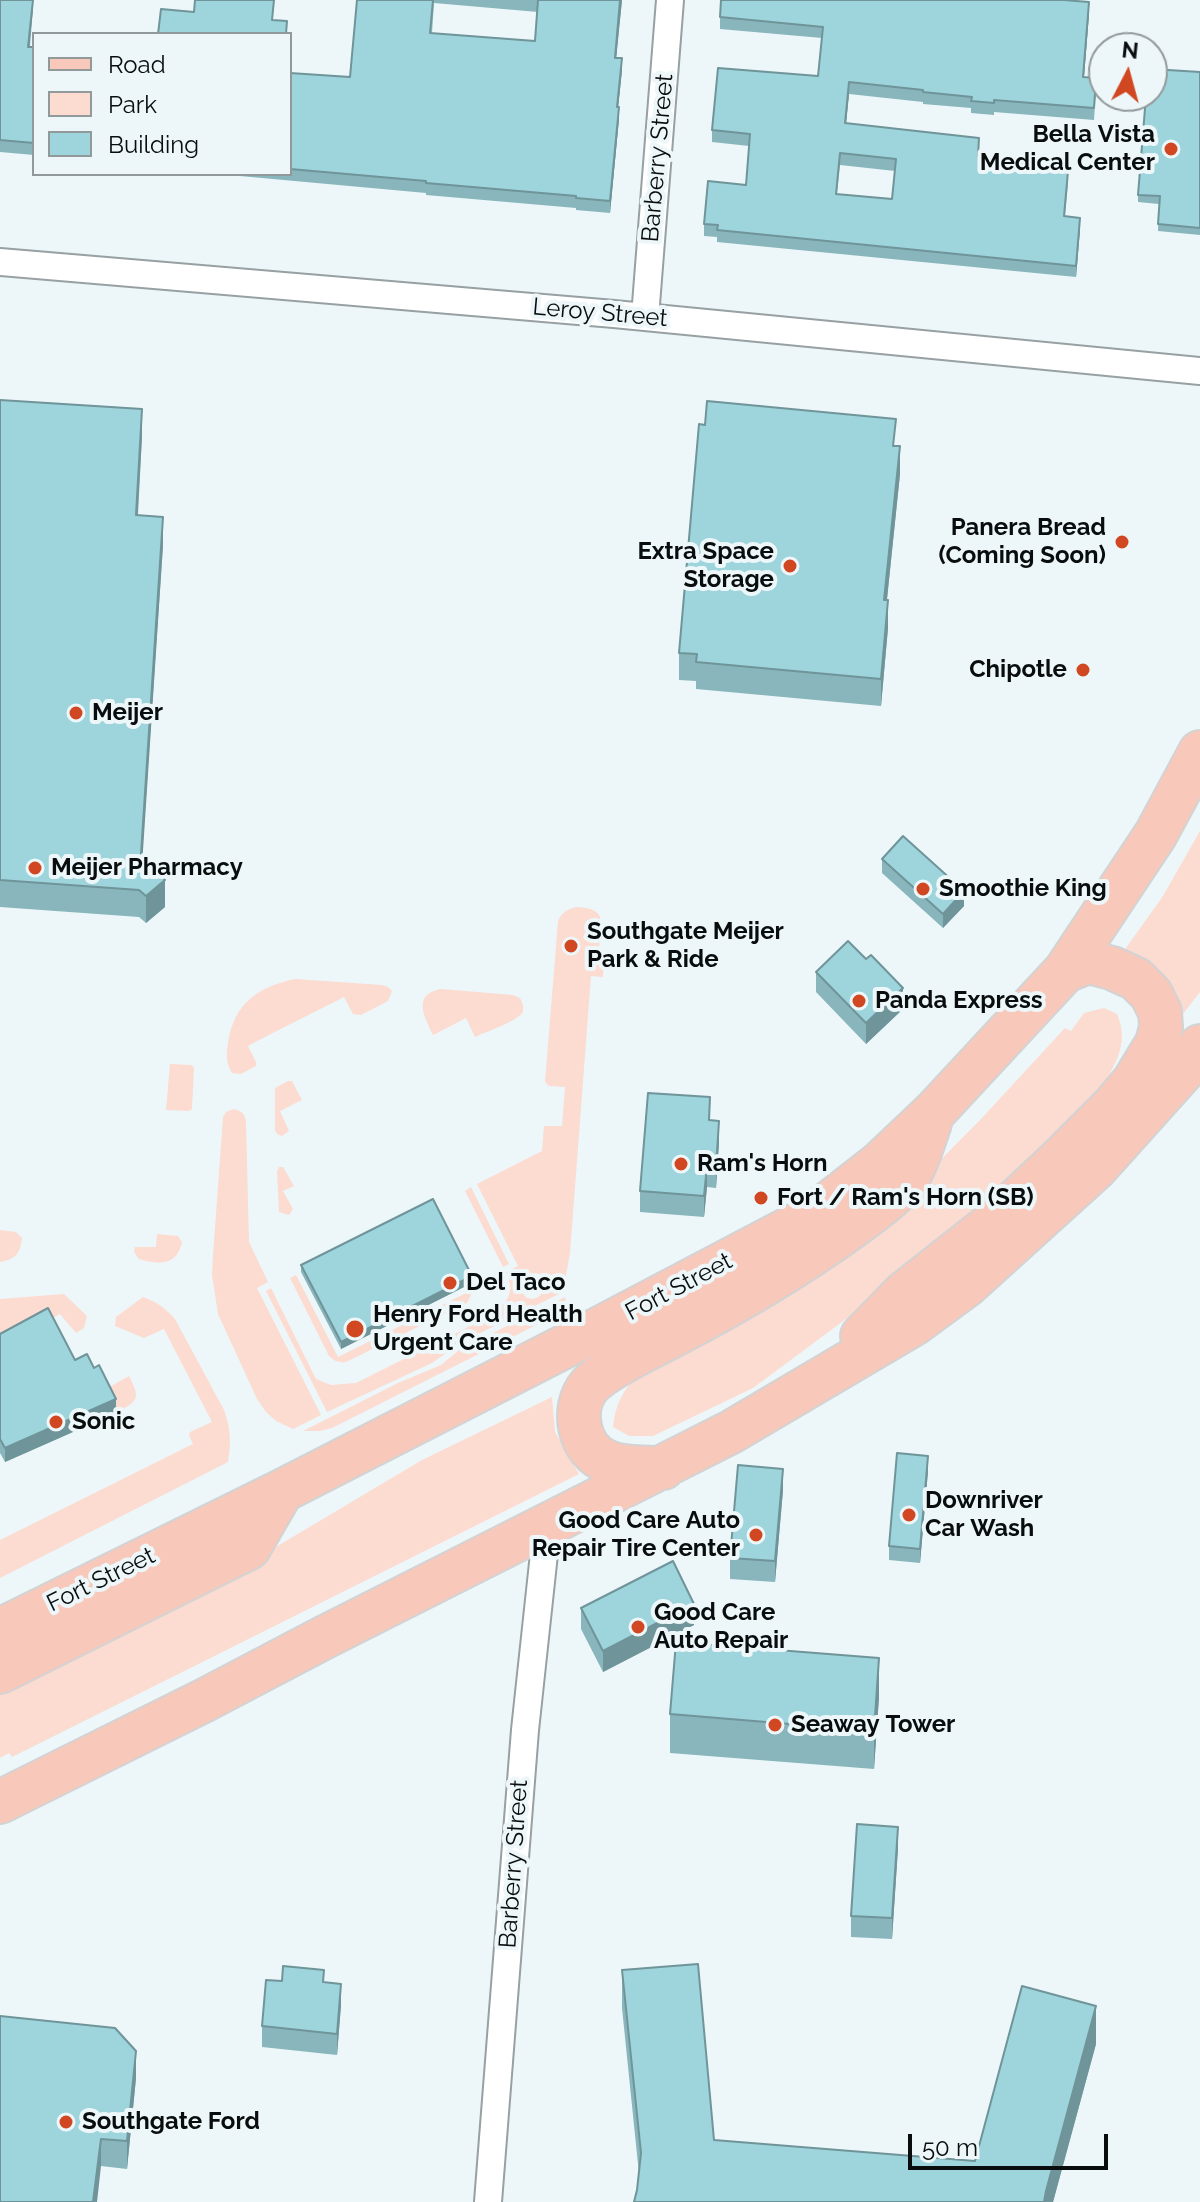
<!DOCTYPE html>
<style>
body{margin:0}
#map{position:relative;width:1200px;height:2202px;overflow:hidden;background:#edf7f9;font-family:Raleway,sans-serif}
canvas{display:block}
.legend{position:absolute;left:32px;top:32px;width:260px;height:144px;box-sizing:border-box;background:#edf7f9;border:2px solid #92999b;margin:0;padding:10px 14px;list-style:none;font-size:24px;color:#090d0d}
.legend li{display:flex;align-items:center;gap:16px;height:40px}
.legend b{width:40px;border:2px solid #92999b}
.north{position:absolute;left:1088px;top:32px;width:80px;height:80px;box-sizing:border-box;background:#edf7f9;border:2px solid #92999b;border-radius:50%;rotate:6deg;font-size:22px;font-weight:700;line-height:32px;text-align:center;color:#090d0d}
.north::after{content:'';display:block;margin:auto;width:28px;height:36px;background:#d04721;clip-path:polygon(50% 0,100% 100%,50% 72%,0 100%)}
.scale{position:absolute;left:908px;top:2134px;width:200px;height:36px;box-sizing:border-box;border:4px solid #090d0d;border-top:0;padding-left:10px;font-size:24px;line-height:28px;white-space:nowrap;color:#090d0d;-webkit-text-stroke:6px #edf7f9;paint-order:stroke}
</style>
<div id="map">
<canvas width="1200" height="2202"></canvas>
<ul class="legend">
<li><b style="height:10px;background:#f8c8bb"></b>Road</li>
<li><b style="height:22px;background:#fcdbd1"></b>Park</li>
<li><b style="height:22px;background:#9ed4db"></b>Building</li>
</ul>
<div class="north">N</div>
<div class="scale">50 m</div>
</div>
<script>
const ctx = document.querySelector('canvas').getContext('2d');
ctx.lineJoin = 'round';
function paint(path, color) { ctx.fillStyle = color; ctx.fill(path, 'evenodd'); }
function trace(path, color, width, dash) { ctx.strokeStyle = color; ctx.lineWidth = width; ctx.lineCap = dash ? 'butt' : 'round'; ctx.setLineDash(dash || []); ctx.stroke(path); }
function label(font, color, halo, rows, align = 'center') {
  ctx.font = font + ' Raleway,sans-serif'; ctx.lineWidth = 8; ctx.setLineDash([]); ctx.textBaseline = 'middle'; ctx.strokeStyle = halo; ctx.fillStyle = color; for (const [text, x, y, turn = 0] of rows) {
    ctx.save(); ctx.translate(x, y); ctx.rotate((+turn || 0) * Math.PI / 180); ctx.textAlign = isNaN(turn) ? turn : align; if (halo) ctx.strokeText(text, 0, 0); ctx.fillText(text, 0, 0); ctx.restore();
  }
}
paint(new Path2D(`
 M1200,831V992L1183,1014L1175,995L1164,979L1129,954L1126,948L1163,896Z
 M577,907C613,909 597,927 600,950C601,963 604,962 603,977L591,976L570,1253L563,1292L462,1342L432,1363L327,1412L266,1291L271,1288L316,1379L331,1385L356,1383L490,1316C507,1302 516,1295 506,1272L518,1266L477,1184L542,1151L544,1126H562L565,1087L549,1086L545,1082L558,921C562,912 567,909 577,907ZM536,1273L543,1276C552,1303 516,1308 522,1280L528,1275Z
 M295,979L382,985L388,987L392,991L388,1001L361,1015L353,1014L344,997L259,1040L248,1046L256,1062V1066L241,1074L232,1073C226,1063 226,1055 228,1043C234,1003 258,987 295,979Z
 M441,989L513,995L520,998C522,1002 524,1006 523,1011C520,1021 485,1032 475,1037L466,1018L433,1035C424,1016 412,994 441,989Z
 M1104,1008L1117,1014C1129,1042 1117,1061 1103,1086L1108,1090L1071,1129L881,1293L753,1388L653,1436H629L613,1427C615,1407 621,1394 634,1379L876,1225L981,1119L1065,1028L1071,1031L1084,1013Z
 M170,1064L192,1065L194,1068L192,1109L189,1111L166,1110Z
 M288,1081H292L302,1100L280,1111L289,1131L282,1136L277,1134L275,1130V1088Z
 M234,1109C242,1111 245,1114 246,1122L249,1242L268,1282L257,1288L321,1415L293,1429L276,1421L266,1412L257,1399L218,1314L212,1275L213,1255L223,1117L226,1112Z
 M279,1167H283L294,1186L283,1191L293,1209L289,1215L279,1212L277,1171Z
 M471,1187L509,1264L503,1267L465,1191Z
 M0,1230L16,1232L22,1238C20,1254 16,1259 0,1262Z
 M157,1234L178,1236L182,1242C177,1266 159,1265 139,1259L134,1252L135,1247H156Z
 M296,1275L338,1357L474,1289L467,1303L346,1362C339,1363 334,1361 329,1356L290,1278Z
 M64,1294L87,1316L84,1328L76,1333L60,1314L0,1347V1299Z
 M143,1297C157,1302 165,1308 175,1319L224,1410C231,1429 231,1443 228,1462L0,1578V1540L193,1444L189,1435L190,1432L212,1422L164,1329L144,1338L115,1326L116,1317Z
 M565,1297L567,1305L562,1312L332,1428L320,1431H303L398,1383L441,1365L459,1350Z
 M129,1376C141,1399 138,1401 116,1413L104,1390Z
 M552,1397L555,1432L579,1474L12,1757L9,1753L0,1758V1695L6,1691L259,1557L422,1460Z`), '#fcdbd1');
const street = new Path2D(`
 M0,262L614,314L1200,371
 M645,317L670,0
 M488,2202L525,1730L547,1526`);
const primary = new Path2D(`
 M862,1336L904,1293L989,1226L1060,1159L1114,1105L1134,1081L1157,1043L1161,1027L1160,1012L1151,994L1136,979L1112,968L1088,962L1065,971
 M663,1468C645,1467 624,1469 608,1462C578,1451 570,1408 590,1385C607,1367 652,1347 674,1335C736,1303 795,1268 852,1227C869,1214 900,1194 910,1174C919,1159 924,1140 930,1123
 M0,1630L282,1491L587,1335L811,1217L879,1164L935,1111L1065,971L1156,834L1200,752
 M0,1672L249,1548L282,1491
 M0,1802L205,1700L325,1637L731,1432L914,1324L967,1285L1095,1169L1184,1070L1200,1046`);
trace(street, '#97a0a2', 30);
trace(primary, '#d3d3d3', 46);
trace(street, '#fff', 26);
trace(primary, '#f8c8bb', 42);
paint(new Path2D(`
 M0,0L33,8L30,47H34V155L0,152Z
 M357,0H622L616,58L622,70L618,107L619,119L610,213L576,210V208L426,195V193L218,174H290V73L350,77ZM434,3L538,12L535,41L432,33Z
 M1089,14L1084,77L1096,90L1094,120L994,112V115L971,113V108L923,104V102L849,94L846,123L1022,167L1068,183L1065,216L1080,229L1076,277L717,242V237L704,236V224L746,185L749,146L712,142V130L818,76L822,38L720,29V17ZM840,165L895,171L892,199L837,194Z
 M1200,72V235L1158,231L1159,204L1138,202V195Z
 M0,400L142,436L138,515L163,545L142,856L165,907L146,923L139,917L0,907Z
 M896,446L900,474L887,600L888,628L881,706L696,689V681L679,680V653Z
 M882,859L964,906L943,928L882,873Z
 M816,972L903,1009L866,1044L816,992Z
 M710,1120L719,1142L716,1188L707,1187L704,1217L640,1212V1191Z
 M301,1265L472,1283L341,1349L301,1272Z
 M0,1334L75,1360L116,1413L5,1462L0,1453Z
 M928,1471L920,1563L889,1560V1546Z
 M783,1490L775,1582L730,1579V1558Z
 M581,1608L694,1625L603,1672L581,1629Z
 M879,1697L874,1769L670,1753V1714Z
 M898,1848L892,1939L851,1937V1916Z
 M622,1970L714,2140L975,2161L1096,2044L1053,2202L637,2190L639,2174L622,2008Z
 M282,1981L324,1983L341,2005L337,2055L262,2047V2026Z
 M136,2078L127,2169L101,2166L0,2202Z`), '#88b6bc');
paint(new Path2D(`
 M33,0V8L28,59V47Z
 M620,0H622L615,70V58Z
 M1089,2V14L1083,89V77Z
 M622,58V70L617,119V107Z
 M849,82V94L845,135V123Z
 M619,107V119L610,213V201Z
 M1080,218V229L1076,277V266Z
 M142,409V436L136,542V515Z
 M900,446V474L884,627V600Z
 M163,517V545L141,881V854Z
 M888,600V628L881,706V679Z
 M165,880V907L146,923V896Z
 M964,891V906L943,928V914Z
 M903,988V1009L866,1044V1023Z
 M719,1121V1142L716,1188V1167Z
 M707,1166V1187L704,1217V1196Z
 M472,1276V1283L341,1349V1342Z
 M116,1399V1413L5,1462V1448Z
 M928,1456V1471L920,1563V1549Z
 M783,1469V1490L775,1582V1561Z
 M694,1604V1625L603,1672V1651Z
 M879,1658V1697L874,1769V1731Z
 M898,1827V1848L892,1939V1918Z
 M341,1984V2005L337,2055V2034Z
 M1096,2006V2044L1053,2202H1044L1046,2191Z
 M136,2051V2078L127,2169V2141Z
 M101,2139V2166L97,2202H93Z`), '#6f9499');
const building = new Path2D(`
 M0,0H33L28,47H34V143L0,140Z
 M195,0H274L272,20L287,21L286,34H158L161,9L194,12Z
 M357,0H433L430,33L535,41L538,0H620L615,58H622L617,107H619L610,201L576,198V196L426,183V181L290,169V73L350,77Z
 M721,0H1064L1089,2L1083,77L1096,78L1094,108L994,100V103L971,101L972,97L923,92V90L849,82L845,123L979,138L978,156L1022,160L1021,167L1068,171L1064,216L1080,218L1076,266L717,230L718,225L704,224L708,181L746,185L750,134L712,130L718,68L818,76L823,27L720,17ZM840,153L896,159L892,199L836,194Z
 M1152,69L1200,72V228L1158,224L1160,196L1138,195L1146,96H1152Z
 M0,400L142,409L136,515L163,517L141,854L165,880L146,896L139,890L0,880Z
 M707,401L896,419L893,446H900L884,600H888L881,679L696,662L697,654L679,653L699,424L705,425Z
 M903,836L964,891L943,914L882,859Z
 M848,941L866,959L871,955L903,988L866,1023L816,972Z
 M648,1093L710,1097L709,1120L719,1121L716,1167L707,1166L704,1196L640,1191Z
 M433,1199L472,1276L341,1342L301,1265Z
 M48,1308L75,1360L87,1354L94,1368L99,1365L116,1399L5,1448L0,1439V1334Z
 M897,1453L928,1456L920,1549L889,1546Z
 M738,1465L783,1469L775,1561L730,1558Z
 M673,1561L694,1604L603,1651L581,1608Z
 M676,1642L879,1658L874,1731L670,1714Z
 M857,1824L898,1827L892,1918L851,1916Z
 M698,1964L714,2140L975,2161L1022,1986L1096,2006L1046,2191L1044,2202H634L637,2190L641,2153L622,1970Z
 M283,1966L324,1970L323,1982L341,1984L337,2034L262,2026L266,1980L282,1981Z
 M0,2016L115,2028L136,2051L127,2141L101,2139L93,2202H0Z`);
paint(building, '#9ed4db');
trace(building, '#6f9499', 2);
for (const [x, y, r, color] of [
 [1171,149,8,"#d04721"],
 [1122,542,8,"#d04721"],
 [790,566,8,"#d04721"],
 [1083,670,8,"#d04721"],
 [76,713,8,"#d04721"],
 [35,868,8,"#d04721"],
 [923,889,8,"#d04721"],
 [571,946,8,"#d04721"],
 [859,1001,8,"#d04721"],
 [681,1164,8,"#d04721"],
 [761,1198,8,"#d04721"],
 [450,1283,8,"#d04721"],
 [355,1329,10,"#d04721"],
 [56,1422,8,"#d04721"],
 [909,1515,8,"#d04721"],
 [756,1535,8,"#d04721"],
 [638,1627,8,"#d04721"],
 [775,1725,8,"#d04721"],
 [66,2122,8,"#d04721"]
]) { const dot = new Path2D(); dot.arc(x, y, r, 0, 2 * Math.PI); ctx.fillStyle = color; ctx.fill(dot); trace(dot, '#edf7f9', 3); }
label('bold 24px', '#090d0d', '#edf7f9', [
 ["Bella Vista",1155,135,"right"],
 ["Medical Center",1155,163,"right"],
 ["Panera Bread",1106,528,"right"],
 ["(Coming Soon)",1106,556,"right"],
 ["Extra Space",774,552,"right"],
 ["Storage",774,580,"right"],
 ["Chipotle",1067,670,"right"],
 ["Meijer",92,713],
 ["Meijer Pharmacy",51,868],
 ["Smoothie King",939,889],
 ["Southgate Meijer",587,932],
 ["Park & Ride",587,960],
 ["Panda Express",875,1001],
 ["Ram's Horn",697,1164],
 ["Fort / Ram's Horn (SB)",777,1198],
 ["Del Taco",466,1283],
 ["Henry Ford Health",373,1315],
 ["Urgent Care",373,1343],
 ["Sonic",72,1422],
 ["Downriver",925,1501],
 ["Car Wash",925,1529],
 ["Good Care Auto",740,1521,"right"],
 ["Repair Tire Center",740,1549,"right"],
 ["Good Care",654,1613],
 ["Auto Repair",654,1641],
 ["Seaway Tower",791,1725],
 ["Southgate Ford",82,2122]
], 'left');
label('24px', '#090d0d', '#edf7f9', [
 ["Barberry Street",658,158,-85],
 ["Leroy Street",600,313,5],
 ["Fort Street",679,1287,-28],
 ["Fort Street",101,1580,-26],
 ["Barberry Street",514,1864,-86]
]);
</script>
